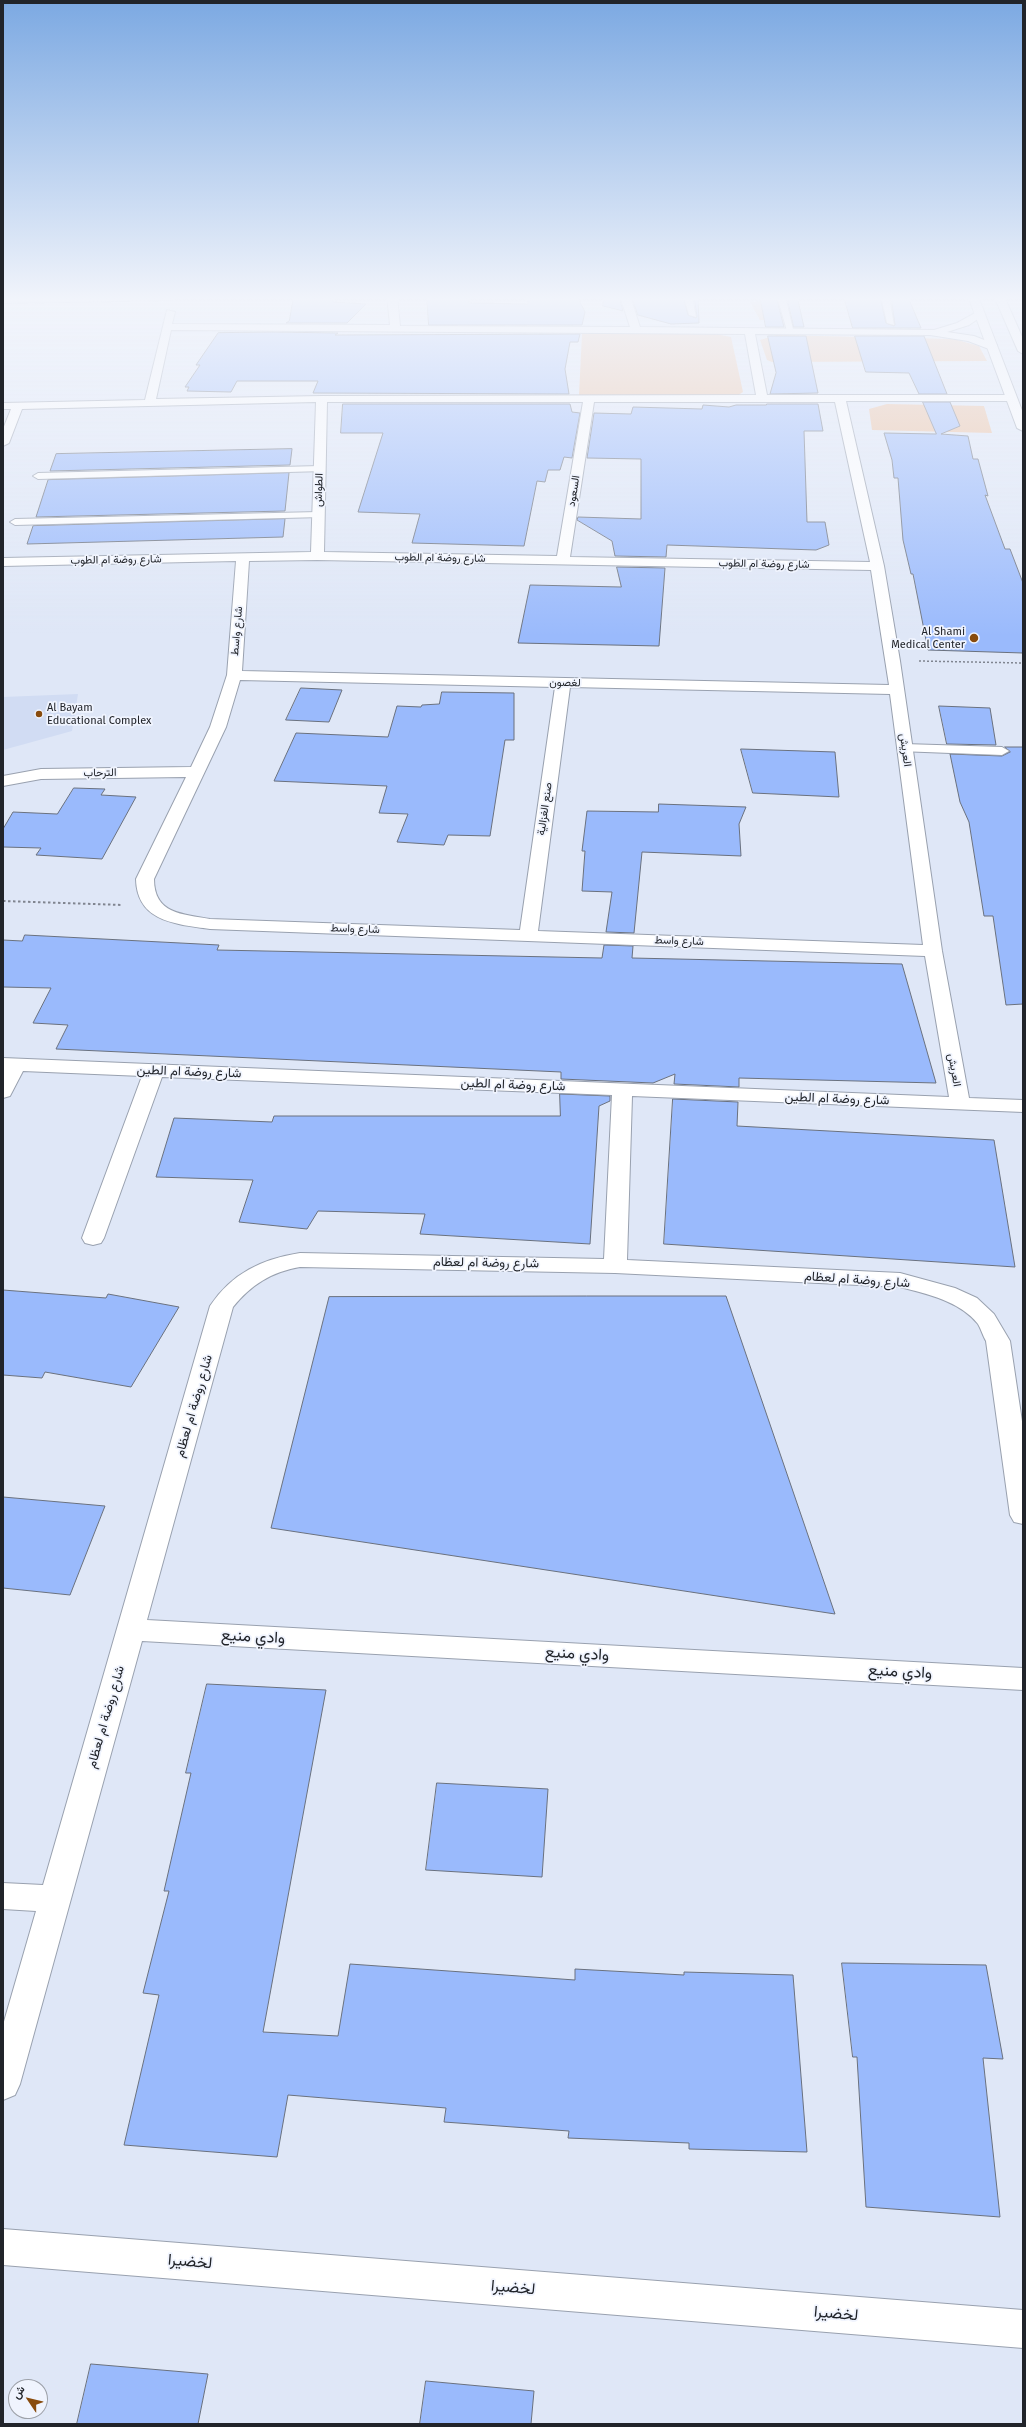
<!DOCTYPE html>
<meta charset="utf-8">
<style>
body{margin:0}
#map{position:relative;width:1026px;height:2427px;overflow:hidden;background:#dfe7f7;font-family:"Fira Sans",Vazirmatn,sans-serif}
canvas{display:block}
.frame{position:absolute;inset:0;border:4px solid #21242a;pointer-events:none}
.north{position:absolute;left:8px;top:2379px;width:40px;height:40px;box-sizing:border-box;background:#f0f4fe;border:1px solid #9da1a9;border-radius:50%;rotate:305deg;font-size:11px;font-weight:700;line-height:16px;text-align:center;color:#21242a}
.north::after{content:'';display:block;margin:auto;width:14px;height:18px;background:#884b0d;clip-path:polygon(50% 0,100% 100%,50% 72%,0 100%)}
</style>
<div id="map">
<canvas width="1026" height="2427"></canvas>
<div class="frame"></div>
<div class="north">ش</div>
</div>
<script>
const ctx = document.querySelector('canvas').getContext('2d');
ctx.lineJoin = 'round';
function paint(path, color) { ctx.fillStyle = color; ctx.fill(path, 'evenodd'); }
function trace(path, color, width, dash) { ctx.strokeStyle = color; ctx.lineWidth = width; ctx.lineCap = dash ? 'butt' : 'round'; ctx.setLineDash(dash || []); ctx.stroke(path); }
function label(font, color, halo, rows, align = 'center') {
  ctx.font = font + ' "Fira Sans",Vazirmatn,sans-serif'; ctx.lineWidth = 3.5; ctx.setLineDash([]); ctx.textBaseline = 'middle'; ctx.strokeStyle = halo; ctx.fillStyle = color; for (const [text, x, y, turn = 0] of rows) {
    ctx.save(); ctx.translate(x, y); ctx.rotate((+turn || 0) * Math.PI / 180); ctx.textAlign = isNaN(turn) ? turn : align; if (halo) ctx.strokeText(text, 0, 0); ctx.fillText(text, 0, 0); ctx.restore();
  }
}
paint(new Path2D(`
 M78,694L72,731L3,750V697Z`), '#d1dcf3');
paint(new Path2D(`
 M777,301L779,319L760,320L750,302Z
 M582,333L716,334L731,337L743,392L737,396L579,395Z
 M776,335L954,339L979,346L987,361L772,362L767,360L760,340Z
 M887,404L984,406L992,433L872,430L869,409Z`), '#edbf9d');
const building = new Path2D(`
 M294,296H334L333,302L366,304L347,323H286L289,321Z
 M427,296H468L469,303L528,304L527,296H577L585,312L582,325H429Z
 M605,296H619L623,311L603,306Z
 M632,296H683L688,315L696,318L697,317L694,296H698L699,323L671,324L638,315Z
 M760,296H776L784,327H766Z
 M787,296H797L804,327H794Z
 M844,297H880L886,323L894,326L895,325L891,297H908L921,328H853Z
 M272,332L338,333L335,335L580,334L578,342H570L565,369L569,394L313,393L318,381H237L231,392L187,391L189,387H185L200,365H196L218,333Z
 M768,336H806L818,393L770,394L776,373Z
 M855,336H924L947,394H919L909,373L866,372Z
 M923,402H950L960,426L941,434L968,436L973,459H978L988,496L985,495L1005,549H1010L1023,583V653L928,650L913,574H911L903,540L898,478H894L892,460L884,433L936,434Z
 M343,404H570L572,412L580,413L572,458L564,457L560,470H548L545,482L537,481L524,546L412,543L420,514L358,512L383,433H341Z
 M767,404H818L823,431H804L807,522H825L829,545L816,550L667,545L666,557L615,556L612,541L577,520L578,517L641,519V459L587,458L594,413L631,414L633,407L702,409L703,405L729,407L736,405H766Z
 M292,449L290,465L50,471L56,454Z
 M289,473L285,511L36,517L48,480Z
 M285,519L283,537L27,544L33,526Z
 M617,567L665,568L659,646L518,643L530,585L621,587Z
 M301,688L342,690L329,722L286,720Z
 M442,692L514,693V740H505L490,836L448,835L444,845L397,842L408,814L379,813L387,786L274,781L296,733L388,737L397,706L421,707L422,705L439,704Z
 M939,706L990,708L996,745L947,744Z
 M1005,747H1023V1004L1006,1005L993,916H984L969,822L960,802L950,754L1002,756L1010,752Z
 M741,749L835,752L839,797L753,793Z
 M74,788L105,789L101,795L136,797L102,859L36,855L41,848L3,847V829L13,812L57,814Z
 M659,804L746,807L739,824L741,856L642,852L634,933L606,932L612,892L582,891L585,851H582L587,811L658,812Z
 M25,935L219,945L217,950L602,958L604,945L633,946L632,958L902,964L936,1083L739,1078V1087L674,1084L675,1074L653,1083L561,1079V1072L56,1049L68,1025L33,1023L51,988L3,987V940L22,941Z
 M560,1094L610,1096V1101L599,1106L590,1244L420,1234L425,1214L318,1211L307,1229L239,1222L253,1180L156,1177L174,1118L272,1122L274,1116H560Z
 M673,1099L738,1102L737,1126L994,1140L1015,1267L664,1244Z
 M3,1290L106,1298L108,1294L179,1307L131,1387L45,1372L42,1378L3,1375Z
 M587,1296H726L835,1614L271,1528L329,1297Z
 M3,1497L105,1506L70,1595L3,1588Z
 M207,1684L326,1690L263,2032L338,2036L350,1964L575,1980V1969L684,1975V1972L793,1975L807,2152L689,2149V2143L568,2138L569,2131L444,2122L446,2108L288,2095L277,2157L124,2145L159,1995L143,1993L169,1891H164L191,1773H186Z
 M437,1783L548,1789L542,1877L426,1870Z
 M842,1963L986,1965L1003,2059L983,2058L1000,2217L866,2207L857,2057H853Z
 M91,2364L208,2374L198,2424H77Z
 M426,2381L534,2391L531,2424H420Z`);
paint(building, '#9abafc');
trace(building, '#6a717e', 1);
const lane = new Path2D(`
 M684,296H692L696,317L689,315Z
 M777,296H785L794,333L787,331Z
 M881,296H889L894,325L887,323Z
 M320,466L324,467V471L38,479L33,476L38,473Z
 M318,512L322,513V517L15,525L10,522L15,519Z
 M904,744L1002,747L1009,751L1002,755L899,751L897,748Z`);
const street = new Path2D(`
 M176,296L172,300L3,303V297Z
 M387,296H397L400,326L630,327L620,296H630L640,327L934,330L957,323L977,312L985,314L969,325L947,332L974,336L997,345V349H989L968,341L930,335L755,334L767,395H1011L1016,398L1011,401H846L884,566L900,661L942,951L969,1098L1023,1100V1112L632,1096L627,1260L900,1273L955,1288L977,1298L994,1314L1010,1341L1023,1428V1524L1014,1522L1010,1515L986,1341C983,1336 981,1329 978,1324C960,1301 927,1294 900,1287L615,1273L300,1267C271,1272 251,1285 233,1307L147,1620L1023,1668V1690L142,1641L20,2084L15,2095L3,2100V2025L36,1911L3,1909V1883L43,1885L210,1306C232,1273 262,1259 300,1253L604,1259L612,1095L162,1077L104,1238L101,1243L93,1245L85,1243L82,1238L142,1076L23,1071L10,1096L3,1098V1058L949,1097L925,956L210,929C176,924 137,922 136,879L186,777L41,779L3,786V776L41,769L191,767L210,727L227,675L236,561L3,566V558L311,552L316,402L22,409L9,443L3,446V429L11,409H3V403L145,400L167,310L175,312L172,324L390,325ZM171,330L745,334L756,395L322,396L156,399ZM327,402H583L557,556L324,552ZM594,402H835L870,562L570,557ZM317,560L871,570L889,685L242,671L249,561ZM240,680L555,687L520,930L210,919C182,914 154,914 154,879L226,727ZM570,687L890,694L923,945L538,931Z
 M3,2229L1023,2310V2348L3,2265Z`);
const secondary = new Path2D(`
 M968,296H978L1023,413V431L1017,428Z
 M994,296H1004L1023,339V354L1018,351Z`);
trace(lane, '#99a1af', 2);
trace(street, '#99a1af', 2);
trace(secondary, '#99a1af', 2);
trace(new Path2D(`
 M919,661L1023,663`), '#808590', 1.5, [2, 2]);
trace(new Path2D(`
 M3,901L122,905`), '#808590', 2, [2.5, 2.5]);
paint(lane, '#fff');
paint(street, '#fff');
paint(secondary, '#fff');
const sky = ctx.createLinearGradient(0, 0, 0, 636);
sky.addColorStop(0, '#7ca9e2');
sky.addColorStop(0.47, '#f1f4fb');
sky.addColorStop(1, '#f1f4fb00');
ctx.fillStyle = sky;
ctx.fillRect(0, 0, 1026, 636);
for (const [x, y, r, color] of [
 [974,638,5,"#884b0d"],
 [39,714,4,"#884b0d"]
]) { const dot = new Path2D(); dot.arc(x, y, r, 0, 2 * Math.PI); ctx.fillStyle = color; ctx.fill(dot); trace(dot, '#f0f4fe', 1.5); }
label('11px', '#21242a', '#f0f4fe', [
 ["الطواش",319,490,-88],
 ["السعود",574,491,-81],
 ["شارع روضة ام الطوب",440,558,1],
 ["شارع روضة ام الطوب",116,560,-1],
 ["شارع روضة ام الطوب",764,564,1],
 ["شارع واسط",237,631,-85],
 ["لغصون",565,683,1],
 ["العريش",905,750,82],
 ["الترحاب",100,773,-1],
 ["صنع الغزالية",545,809,-82],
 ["شارع واسط",355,929,2],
 ["شارع واسط",679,941,2],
 ["العريش",954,1070,80]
]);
label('11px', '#21242a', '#f0f4fe', [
 ["Al Shami",965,632],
 ["Medical Center",965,645],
 ["Al Bayam",47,708,"left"],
 ["Educational Complex",47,721,"left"]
], 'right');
label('13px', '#21242a', '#f0f4fe', [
 ["شارع روضة ام الطين",189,1072,2],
 ["شارع روضة ام الطين",513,1085,2],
 ["شارع روضة ام الطين",837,1099,2],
 ["شارع روضة ام لعظام",486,1263,1],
 ["شارع روضة ام لعظام",857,1280,4],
 ["شارع روضة ام لعظام",194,1406,-74],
 ["شارع روضة ام لعظام",106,1717,-74]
]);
label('16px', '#21242a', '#f0f4fe', [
 ["وادي منيع",253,1637,3],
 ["وادي منيع",577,1654,3],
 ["وادي منيع",900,1672,3],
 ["لخضيرا",190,2262,5],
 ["لخضيرا",513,2288,5],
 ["لخضيرا",836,2314,5]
]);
</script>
